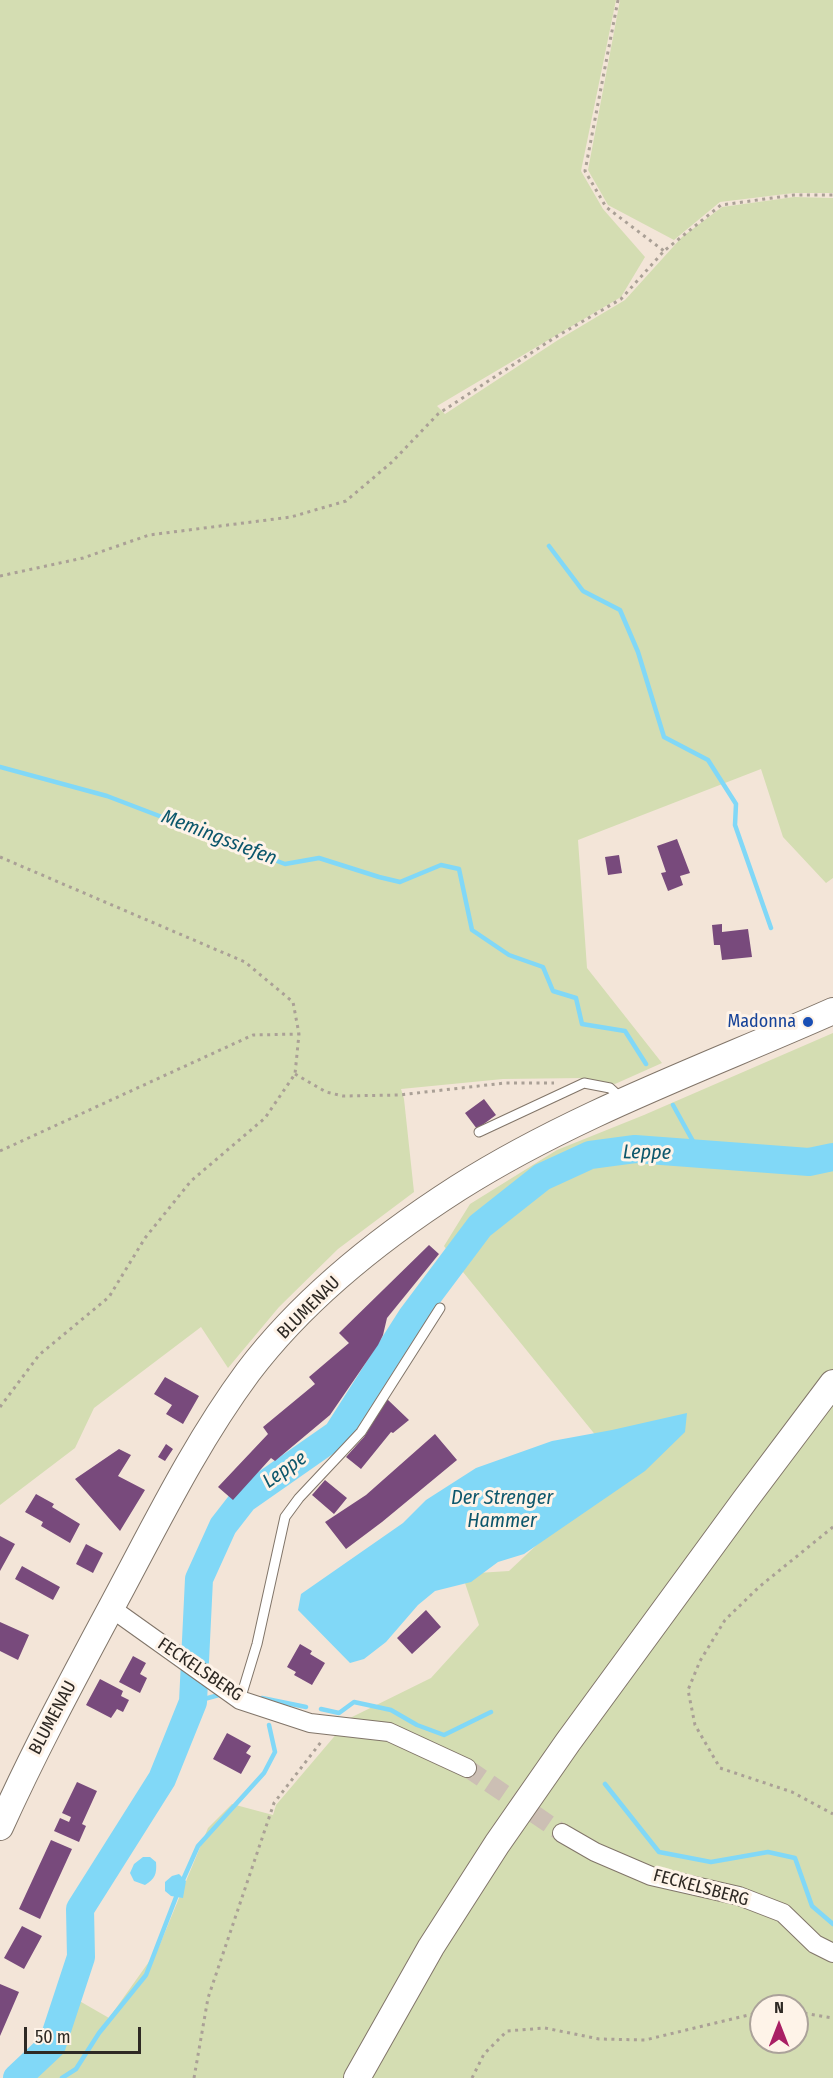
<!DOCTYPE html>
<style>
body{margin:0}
#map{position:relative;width:833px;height:2078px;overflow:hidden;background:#f3e5d8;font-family:"Fira Sans Condensed",sans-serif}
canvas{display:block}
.north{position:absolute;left:749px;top:1994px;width:60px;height:60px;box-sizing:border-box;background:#fef3e8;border:2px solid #aba29a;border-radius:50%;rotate:0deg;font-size:16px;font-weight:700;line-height:24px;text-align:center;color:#2e2924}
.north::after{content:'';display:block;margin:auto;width:21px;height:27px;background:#a91f64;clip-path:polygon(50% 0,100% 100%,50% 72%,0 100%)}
.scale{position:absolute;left:24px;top:2027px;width:117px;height:27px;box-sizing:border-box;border:3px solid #2e2924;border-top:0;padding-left:8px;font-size:18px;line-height:21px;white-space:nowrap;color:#2e2924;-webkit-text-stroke:4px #fef3e8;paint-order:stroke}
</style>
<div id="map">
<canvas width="833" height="2078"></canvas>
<div class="north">N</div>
<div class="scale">50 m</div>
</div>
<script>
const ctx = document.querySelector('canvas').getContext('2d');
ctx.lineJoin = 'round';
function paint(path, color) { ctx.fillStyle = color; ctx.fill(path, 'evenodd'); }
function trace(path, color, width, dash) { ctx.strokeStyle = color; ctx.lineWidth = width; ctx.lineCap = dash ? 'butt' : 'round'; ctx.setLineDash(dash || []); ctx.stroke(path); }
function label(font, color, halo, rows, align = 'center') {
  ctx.font = font + ' "Fira Sans Condensed",sans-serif'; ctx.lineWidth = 6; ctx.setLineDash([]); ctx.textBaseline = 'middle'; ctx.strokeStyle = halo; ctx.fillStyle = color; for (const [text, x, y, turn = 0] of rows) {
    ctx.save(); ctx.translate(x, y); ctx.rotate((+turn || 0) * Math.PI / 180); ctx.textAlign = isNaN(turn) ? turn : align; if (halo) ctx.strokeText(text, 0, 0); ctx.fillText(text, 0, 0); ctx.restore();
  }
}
paint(new Path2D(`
 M0,0H616L581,171L603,209L645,257L621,297L437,406L445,414L558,340L625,300L682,237L722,207L794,197L833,198V878L826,883L783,837L761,769L578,840L587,968L662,1063L615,1084L585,1078L503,1079L401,1089L404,1099L414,1192L338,1249L279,1307L228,1368L201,1327L94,1408L75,1448L0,1505Z
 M620,0H833V193H794L720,202L674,240L608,205L588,170Z
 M833,1033V2078H7L42,2047L76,1999L109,2018L158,1949L208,1828L232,1804L273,1815L276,1805L350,1718L431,1678L479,1625L462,1574L509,1571L594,1491L597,1437L463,1272L444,1246L470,1204L557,1150L644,1115ZM761,2006H797V2042H761Z`), '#d4ddb2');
paint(new Path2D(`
 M687,1413L685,1432L645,1471L524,1554L498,1562L471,1582L435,1591L418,1605L386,1642L364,1659L350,1663L298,1610L301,1594L403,1523L426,1500L476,1468L552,1441L612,1430Z
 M143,1857H150L156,1862C157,1874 155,1879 145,1885L134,1881L130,1873L134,1864Z
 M179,1874L186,1881L183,1898L171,1896L165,1891V1882L172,1876Z`), '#81d8f7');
trace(new Path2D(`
 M549,546L583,591L620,610L638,652L664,737L708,760L736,804L735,825L771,928
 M0,767L107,796L285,864L319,858L379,877L400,882L441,865L459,869L472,930L509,955L543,967L553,991L576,998L582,1024L625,1031L646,1064
 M673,1105L700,1154
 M262,1698L306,1707
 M193,1702L219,1695
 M321,1709L339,1713L354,1702L391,1710L417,1725L444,1735L491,1712
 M605,1784L659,1852L711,1862L768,1852L795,1858L812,1906L833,1924
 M182,1882L198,1846L264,1773L275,1752L269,1725
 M62,2078L76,2069L99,2033L146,1975L178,1892`), '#81d8f7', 4.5);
trace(new Path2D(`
 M17,2078L52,2045L81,1957L80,1909L162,1779L193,1702L199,1579L223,1526L244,1499L337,1434L411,1318L480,1226L542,1177L590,1155L635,1149L809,1162L833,1157`), '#81d8f7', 28);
paint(new Path2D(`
 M677,839L690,873L680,876L683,885L668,891L661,873L666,872L657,846Z
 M619,855L622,873L608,875L605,857Z
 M722,924V932L748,929L752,957L722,960L720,945H714L712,925Z
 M484,1099L496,1115L477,1129L465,1113Z
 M429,1245L439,1254L387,1318L383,1335L378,1345L330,1415L275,1461L271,1458L233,1500L218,1487L268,1434L263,1427L315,1384L309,1377L349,1343L339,1333Z
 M165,1377L199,1396L183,1424L166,1414L172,1405L154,1394Z
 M387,1399L409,1420L393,1433L391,1432L361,1469L346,1457L364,1437Z
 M435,1434L457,1460L382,1522L346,1549L325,1522L366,1495Z
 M166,1444L173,1449L165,1461L158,1457Z
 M119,1449L131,1455L118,1476L145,1490L120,1531L75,1479Z
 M325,1480L347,1498L334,1514L312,1495Z
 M36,1494L54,1504L52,1507L80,1524L70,1543L41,1526L43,1522L25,1512Z
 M0,1536L15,1544L0,1571Z
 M86,1544L103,1553L93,1573L76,1564Z
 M22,1566L60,1587L53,1600L15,1579Z
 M426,1610L441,1627L412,1654L397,1638Z
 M0,1622L29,1635L18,1660L0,1651Z
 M300,1644L312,1651L310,1654L325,1663L312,1685L294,1675L296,1672L287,1667Z
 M133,1656L146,1663L140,1674L147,1678L140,1693L119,1682Z
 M100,1679L123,1691L121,1696L129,1700L123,1712L117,1709L111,1718L86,1705Z
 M227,1733L251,1746L246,1753L251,1756L241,1774L213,1759Z
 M77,1782L97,1791L82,1824L86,1826L79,1842L54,1831L60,1818L69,1822L71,1817L62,1813Z
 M51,1840L72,1849L40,1919L19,1909Z
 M22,1926L42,1936L24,1969L4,1958Z
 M0,1984L19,1992L0,2036Z`), '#784a7c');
trace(new Path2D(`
 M467,1768L562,1833`), '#ccbfb4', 18, [18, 9]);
const service = new Path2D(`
 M479,1132L584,1083L610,1088L623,1100
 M240,1700L257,1644L285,1517L299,1498L361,1432L440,1308`);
const minor = new Path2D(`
 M111,1608L240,1700L310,1723L389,1732L467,1768
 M562,1833L595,1852L651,1876L739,1896L783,1913L815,1944L833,1953`);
const secondary = new Path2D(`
 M0,1827C36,1747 78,1670 119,1593C159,1518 197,1441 248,1372C304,1298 380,1238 458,1188C575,1114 707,1067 833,1011
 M357,2078L431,1947L497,1844L568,1742L745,1500L833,1383`);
trace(service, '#817569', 11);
trace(minor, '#817569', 20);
trace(secondary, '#817569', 28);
trace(new Path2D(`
 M618,0L585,171L606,207L664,251
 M0,576L83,558L149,535L291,517L346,501L392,462L438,414L554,338L621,299L664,251L721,205L794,195H833
 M0,857L245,962L293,1002L299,1034L295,1074L265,1118L191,1181L145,1238L109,1297L39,1355L0,1407
 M295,1074L326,1092L343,1096L399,1095L505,1083H554
 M0,1151L253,1035L299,1034
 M833,1527L759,1587L725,1620L700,1661L688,1690L695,1725L720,1768L792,1792L833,1814
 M797,2012L833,2018
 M194,2078L208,1998L274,1803L321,1742
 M472,2078L484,2054L507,2031L545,2028L599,2039L645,2040L761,2012`), '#aaa096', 3, [3, 4.5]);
trace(service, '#fff', 9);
trace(minor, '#fff', 18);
trace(secondary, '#fff', 26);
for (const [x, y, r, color] of [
 [808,1022,6,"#1a4fb4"]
]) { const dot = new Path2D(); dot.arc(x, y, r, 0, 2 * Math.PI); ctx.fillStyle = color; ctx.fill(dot); trace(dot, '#fef3e8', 2); }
label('18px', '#164399', '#fef3e8', [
 ["Madonna",796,1022]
], 'right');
label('18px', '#2e2924', '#fef3e8', [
 ["BLUMENAU",309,1308,-45],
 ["FECKELSBERG",200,1670,34],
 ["BLUMENAU",53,1718,-62],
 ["FECKELSBERG",701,1888,15]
]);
label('italic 20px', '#0d576c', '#fef3e8', [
 ["Memingssiefen",219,838,21],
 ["Leppe",647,1153,1],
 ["Leppe",285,1470,-35],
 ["Der Strenger",502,1498],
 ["Hammer",502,1521]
]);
</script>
